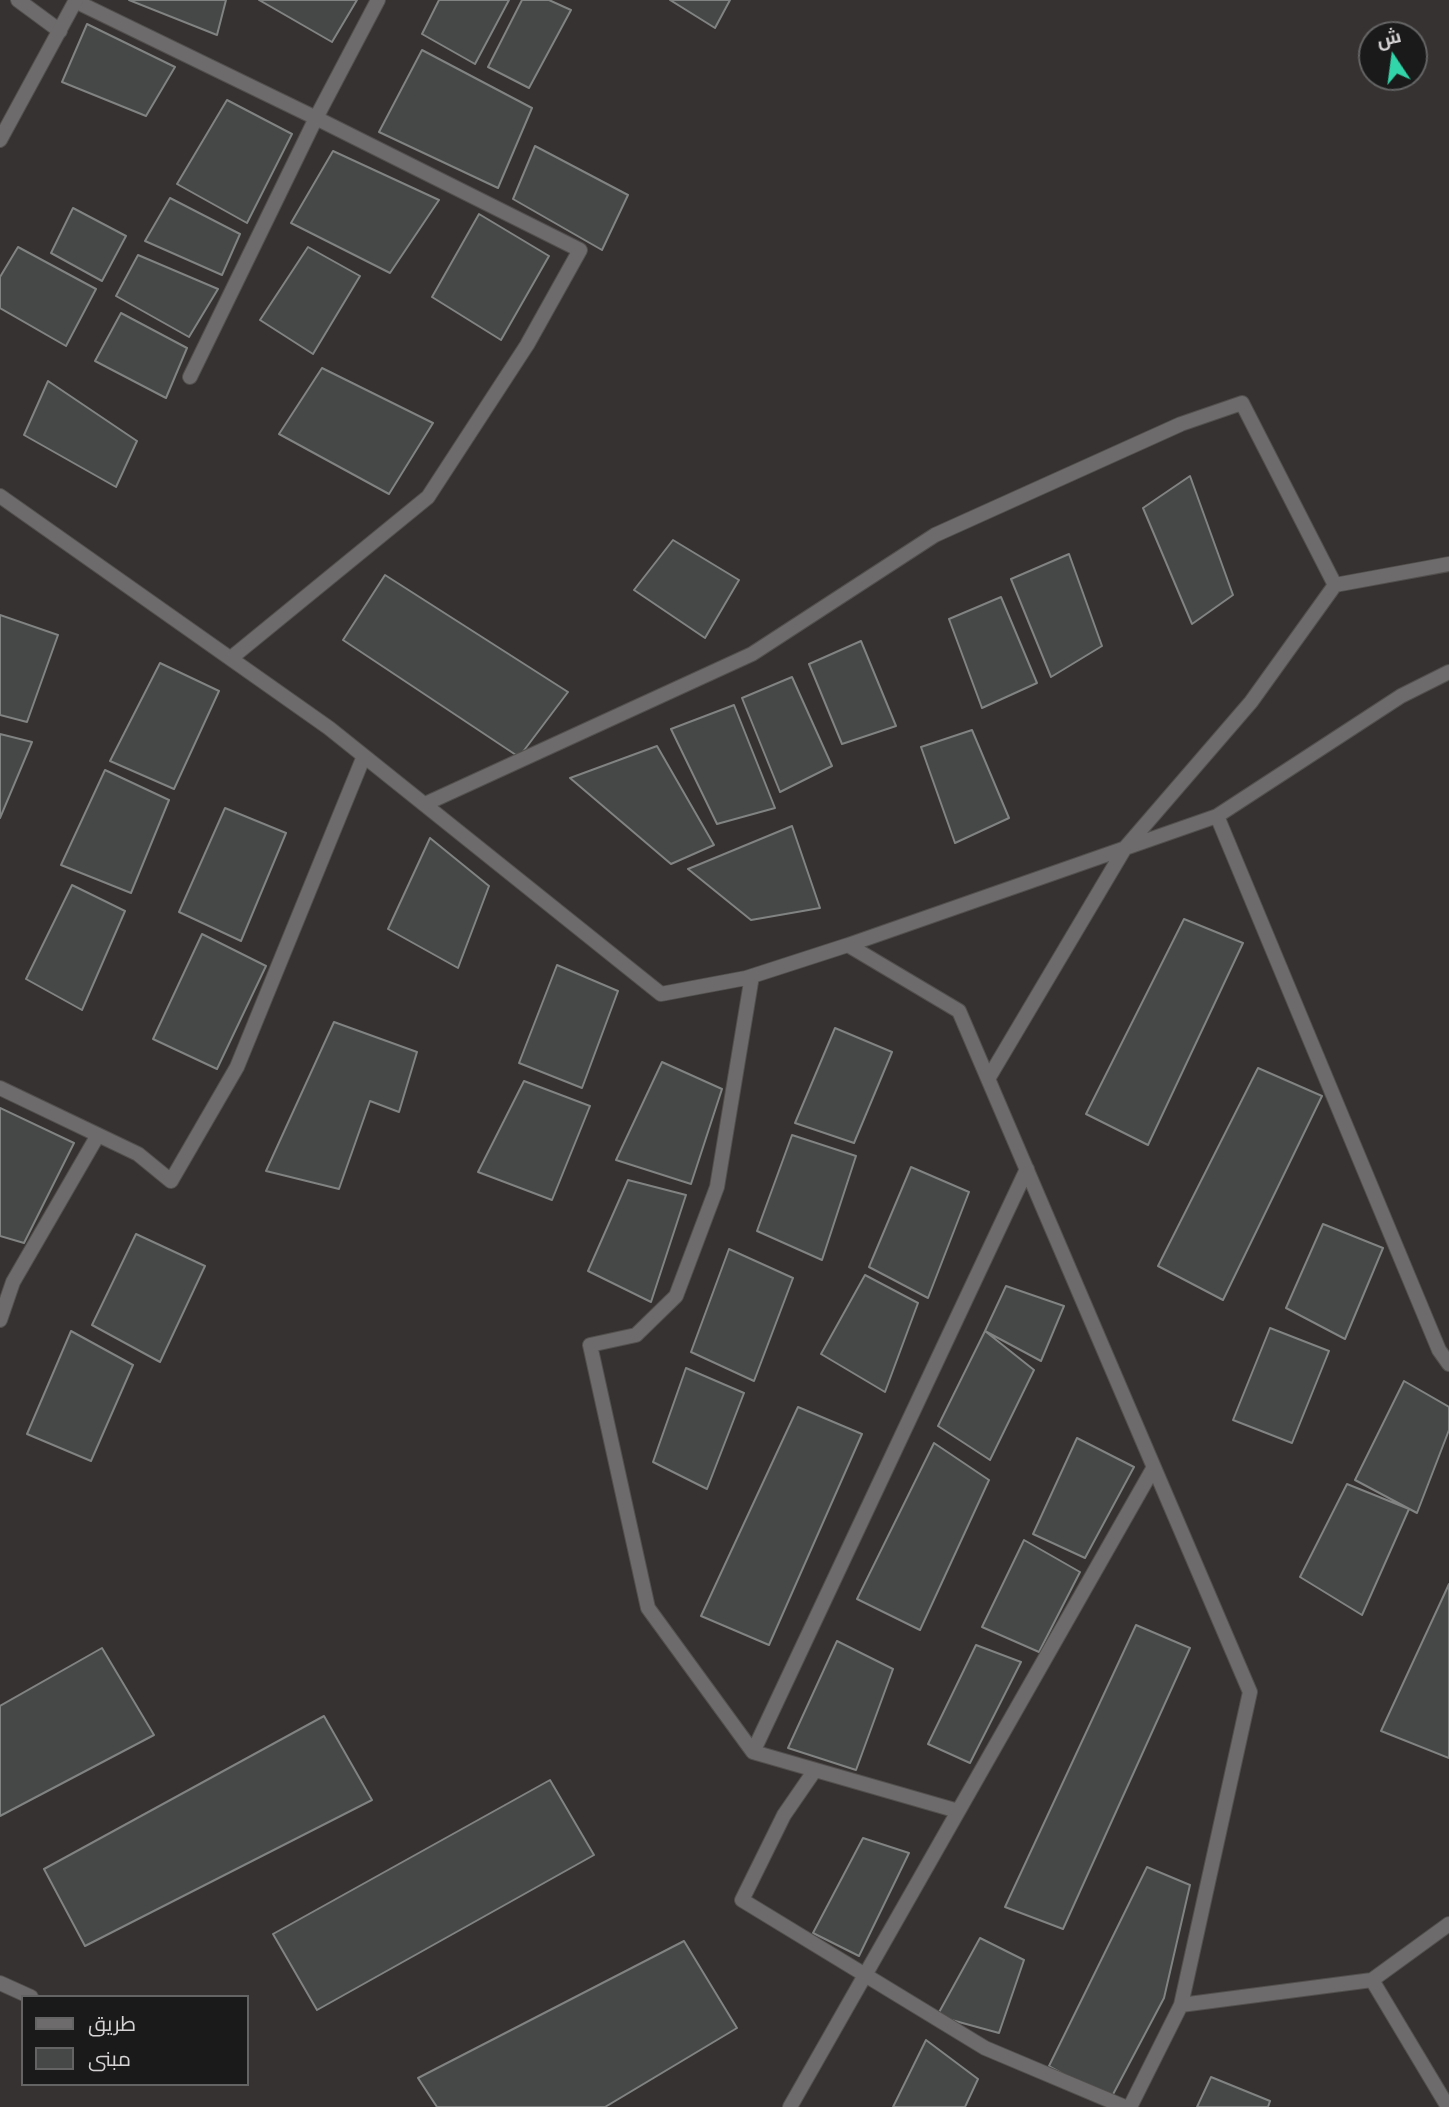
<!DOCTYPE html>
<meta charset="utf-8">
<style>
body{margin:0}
#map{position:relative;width:1449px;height:2107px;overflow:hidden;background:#353231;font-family:"Titillium Web",Cairo,sans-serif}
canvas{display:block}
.legend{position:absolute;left:21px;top:1995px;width:228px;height:91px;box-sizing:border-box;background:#1b1a1a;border:2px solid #656464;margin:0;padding:9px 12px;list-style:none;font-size:21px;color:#d5d3d3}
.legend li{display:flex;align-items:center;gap:14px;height:35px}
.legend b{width:35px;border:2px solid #656464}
.north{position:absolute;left:1358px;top:21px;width:70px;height:70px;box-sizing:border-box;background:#1b1a1a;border:2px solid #656464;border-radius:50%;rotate:347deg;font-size:19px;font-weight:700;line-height:28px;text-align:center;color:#d5d3d3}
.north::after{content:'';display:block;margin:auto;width:24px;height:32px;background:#32d4a9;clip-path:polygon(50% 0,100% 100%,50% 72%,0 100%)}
</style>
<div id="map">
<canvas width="1449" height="2107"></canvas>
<ul class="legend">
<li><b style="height:9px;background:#6d6b6b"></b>طريق</li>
<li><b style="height:19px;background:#454847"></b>مبنى</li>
</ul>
<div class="north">ش</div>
</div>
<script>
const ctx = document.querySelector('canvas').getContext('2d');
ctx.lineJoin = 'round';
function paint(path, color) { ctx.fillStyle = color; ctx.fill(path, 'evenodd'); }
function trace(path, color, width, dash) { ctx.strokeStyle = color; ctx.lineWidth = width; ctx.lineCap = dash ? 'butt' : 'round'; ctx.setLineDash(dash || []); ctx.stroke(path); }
const building = new Path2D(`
 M129,0H226L217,35Z
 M259,0H357L332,42Z
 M439,0H509L475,64L422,34Z
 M522,0H549L571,10L529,88L488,67Z
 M670,0H730L715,28Z
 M87,24L175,67L146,116L62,82Z
 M422,50L532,108L498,188L379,132Z
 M227,100L292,134L247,223L177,184Z
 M535,146L628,195L602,250L513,199Z
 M333,151L439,200L390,273L291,223Z
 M170,198L240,234L222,275L145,241Z
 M73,208L126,236L102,281L51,253Z
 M479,214L549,256L501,340L432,297Z
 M18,247L96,289L66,346L0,308V277Z
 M308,247L360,276L313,354L260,320Z
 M138,255L218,289L189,337L116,296Z
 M121,313L187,348L166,398L95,361Z
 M322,368L433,423L389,494L279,434Z
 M48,381L137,441L116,487L24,435Z
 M1190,476L1233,595L1192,624L1143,508Z
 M673,540L739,580L705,638L634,590Z
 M1069,554L1102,646L1051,677L1011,579Z
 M385,575L568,692L519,757L343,640Z
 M1001,597L1037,683L982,708L949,619Z
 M0,615L58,635L27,722L0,715Z
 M861,641L896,726L842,744L809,664Z
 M160,663L219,691L174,789L110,761Z
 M792,677L832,766L780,792L742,698Z
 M734,705L775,808L717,824L671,729Z
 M972,730L1009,818L955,843L921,747Z
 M0,734L32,742L0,818Z
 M657,746L714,845L671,864L570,778Z
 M105,770L169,800L131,893L61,865Z
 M225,808L286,833L241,941L179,912Z
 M792,826L820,908L751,920L688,869Z
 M430,838L489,886L458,968L388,929Z
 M72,885L125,911L82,1010L26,979Z
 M1184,919L1243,943L1148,1145L1086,1114Z
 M202,934L266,966L217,1069L153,1039Z
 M557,965L618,991L582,1088L519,1063Z
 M334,1022L417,1052L399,1112L370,1101L339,1189L266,1171Z
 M835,1028L892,1052L854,1143L795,1123Z
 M662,1062L722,1089L691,1184L616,1160Z
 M1258,1068L1322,1096L1223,1300L1158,1266Z
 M524,1081L590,1106L552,1200L478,1172Z
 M0,1108L74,1143L24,1243L0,1236Z
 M792,1135L856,1156L822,1260L757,1231Z
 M911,1167L969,1192L928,1298L869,1267Z
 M628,1180L686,1195L651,1302L588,1271Z
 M1323,1224L1383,1248L1345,1339L1286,1308Z
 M136,1234L205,1266L160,1362L92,1325Z
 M729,1249L793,1278L754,1381L691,1352Z
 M865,1275L918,1303L885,1392L821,1354Z
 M1006,1286L1064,1306L1041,1361L985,1331Z
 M1270,1328L1329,1351L1292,1443L1233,1420Z
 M71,1331L133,1365L91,1461L27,1434Z
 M985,1331L1034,1370L990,1460L938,1426Z
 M686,1368L744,1393L707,1489L653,1462Z
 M1404,1381L1449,1407V1430L1417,1513L1355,1480Z
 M798,1407L862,1434L769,1645L701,1616Z
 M1077,1438L1134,1467L1085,1558L1033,1534Z
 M934,1443L989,1480L920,1630L857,1599Z
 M1347,1484L1409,1509L1362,1615L1300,1577Z
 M1024,1540L1080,1572L1039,1652L982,1627Z
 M1449,1584V1758L1381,1731Z
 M1136,1625L1190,1648L1063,1929L1005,1907Z
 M837,1641L893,1669L856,1770L788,1748Z
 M976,1645L1021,1662L970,1763L928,1744Z
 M102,1648L154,1735L0,1816V1706Z
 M324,1716L372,1800L85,1946L44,1869Z
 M550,1780L594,1855L317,2010L273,1934Z
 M863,1838L909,1853L859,1956L813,1933Z
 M1147,1867L1190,1885L1164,1998L1110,2100L1049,2066Z
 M980,1938L1024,1960L999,2033L937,2016Z
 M684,1941L737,2028L605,2107H437L418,2078Z
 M926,2040L978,2079L965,2107H893Z
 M1211,2077L1270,2101L1268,2107H1197Z`);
paint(building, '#454847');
trace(building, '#808382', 2);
const minor = new Path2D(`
 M18,0L60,31
 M75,1L316,118L378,0
 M190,377L316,118L580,250L527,345L428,497L231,658
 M0,496L329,728L661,994L746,978L848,945L1217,816L1439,1350L1449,1364
 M1335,585L1449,564
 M425,804L752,654L935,535L1181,424L1242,403L1335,585L1251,702L1125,848L988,1079
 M1217,816L1401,696L1449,672
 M848,945L959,1011L1250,1692L1181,2005L1372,1980L1448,2107
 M752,976L717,1187L676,1296L636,1335L590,1345L648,1608L753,1752L958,1811
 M0,1088L138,1154L171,1181L237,1067L364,756
 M0,1320L13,1282L98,1135
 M753,1752L1027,1169
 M815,1770L784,1815L742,1900L985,2048L1125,2107
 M1372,1980L1449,1924
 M0,1983L31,1997
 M790,2107L1154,1467
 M1130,2107L1181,2005`);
const tertiary = new Path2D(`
 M0,140L76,0`);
trace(minor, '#524f4e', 16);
trace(tertiary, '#524f4e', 16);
trace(minor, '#6d6b6b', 14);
trace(tertiary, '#6d6b6b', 14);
</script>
